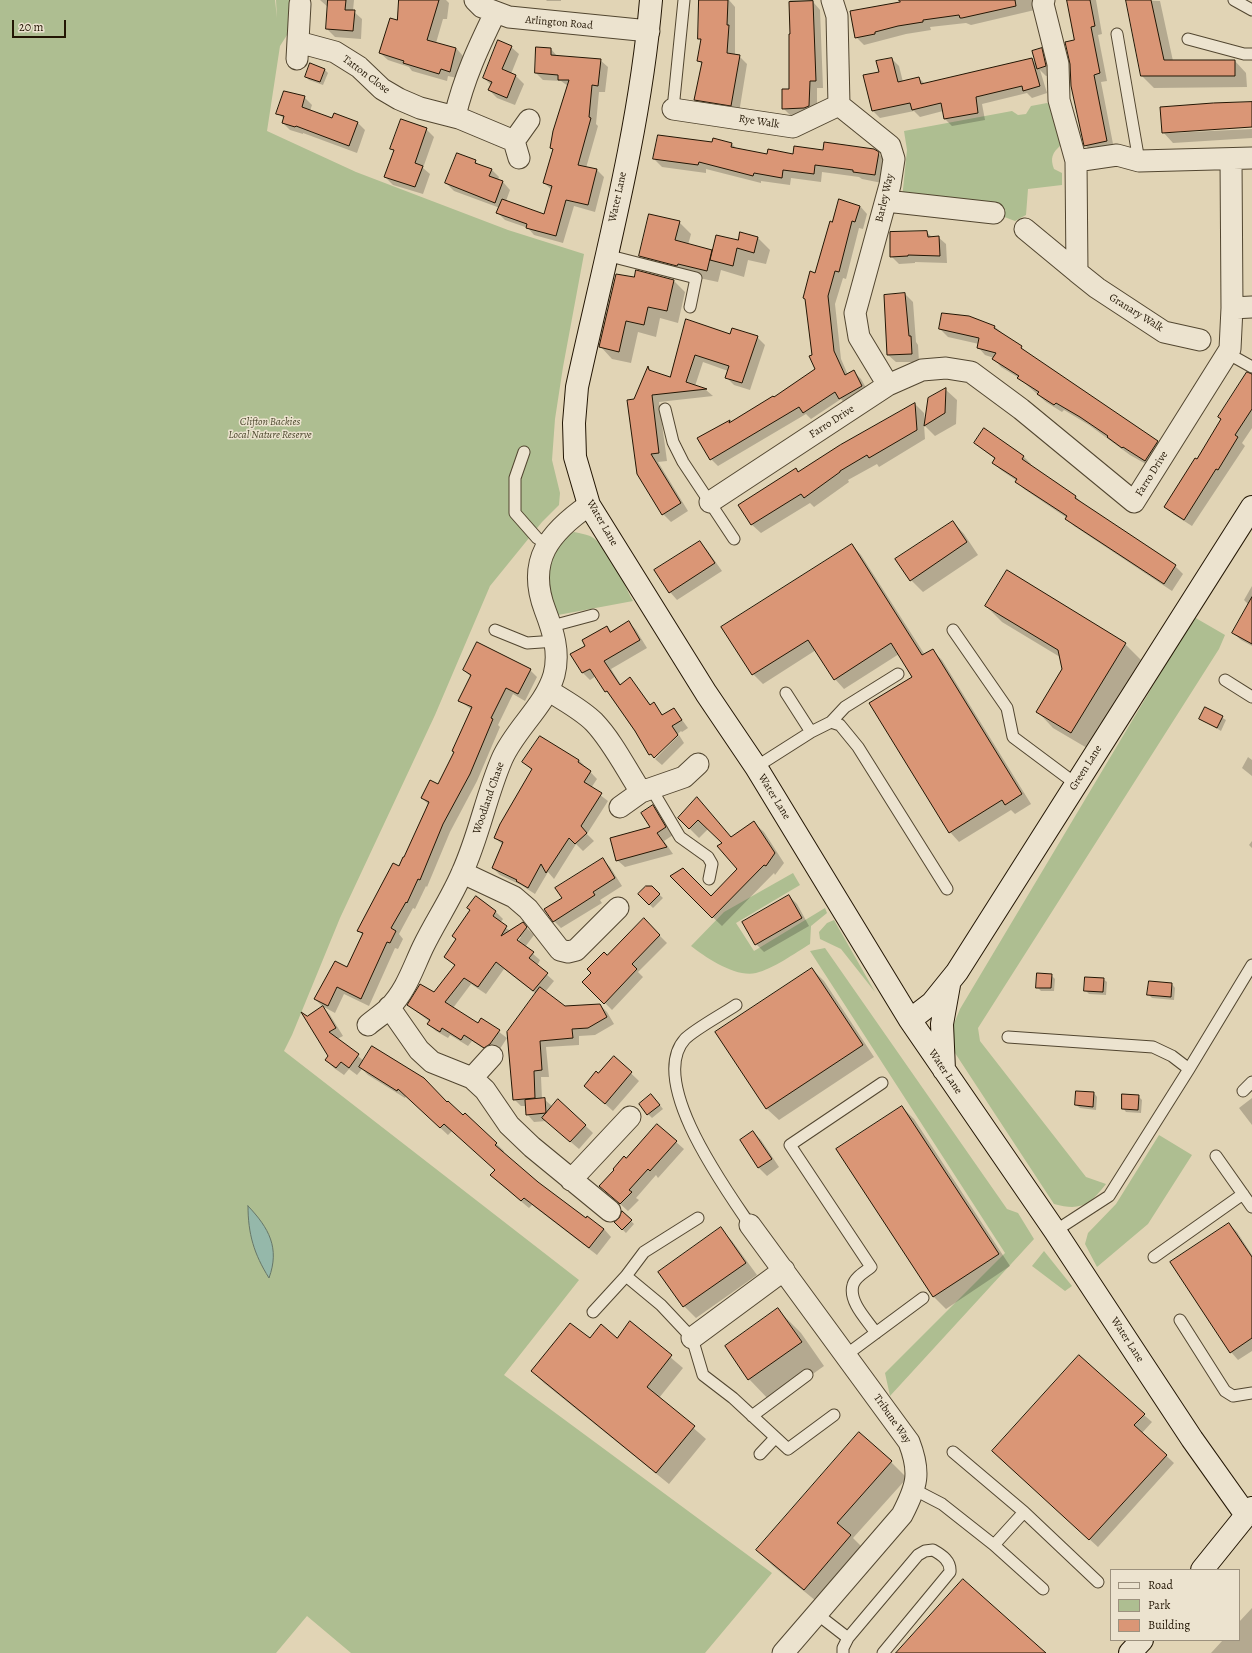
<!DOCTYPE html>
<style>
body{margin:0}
#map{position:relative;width:1252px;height:1653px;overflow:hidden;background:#e1d4b5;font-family:Alegreya,serif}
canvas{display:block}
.legend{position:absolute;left:1110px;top:1569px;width:130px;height:72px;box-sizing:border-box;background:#ece3cf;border:1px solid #9c917e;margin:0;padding:5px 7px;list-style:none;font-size:12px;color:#231604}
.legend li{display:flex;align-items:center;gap:8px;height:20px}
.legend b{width:20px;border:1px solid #9c917e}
.scale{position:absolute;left:12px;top:20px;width:54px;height:18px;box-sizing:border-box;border:2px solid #231604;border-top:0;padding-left:5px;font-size:12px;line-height:14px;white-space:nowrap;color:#231604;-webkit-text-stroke:3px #ece3cf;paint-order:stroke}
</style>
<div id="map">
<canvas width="1252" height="1653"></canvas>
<ul class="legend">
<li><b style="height:5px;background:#ece3cf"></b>Road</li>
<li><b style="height:11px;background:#aebe91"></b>Park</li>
<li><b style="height:11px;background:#da9676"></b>Building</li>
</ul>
<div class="scale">20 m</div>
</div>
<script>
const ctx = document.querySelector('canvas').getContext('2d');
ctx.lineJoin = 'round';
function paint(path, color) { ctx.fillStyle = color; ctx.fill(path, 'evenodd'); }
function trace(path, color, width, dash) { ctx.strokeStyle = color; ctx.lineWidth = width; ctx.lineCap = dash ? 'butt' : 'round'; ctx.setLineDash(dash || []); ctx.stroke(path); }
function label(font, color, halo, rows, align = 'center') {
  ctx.font = font + ' Alegreya,serif'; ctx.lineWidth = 3; ctx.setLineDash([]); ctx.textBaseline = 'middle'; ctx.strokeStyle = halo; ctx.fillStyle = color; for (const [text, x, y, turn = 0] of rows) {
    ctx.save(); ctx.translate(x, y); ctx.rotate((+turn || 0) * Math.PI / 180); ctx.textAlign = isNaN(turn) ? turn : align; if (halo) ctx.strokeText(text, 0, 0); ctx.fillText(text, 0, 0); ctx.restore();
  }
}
paint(new Path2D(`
 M0,0H275L277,18L276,0H294L287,35L280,46L267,131L356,172L508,230L584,254L563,367L555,419L552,460L560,493L559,505L542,522L490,586L435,715L340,918L292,1035L284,1051L579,1280L504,1375L772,1573L705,1653H351L307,1616L276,1653H0Z
 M1047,103L1055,107L1061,145C1052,153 1050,158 1054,169L1062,173V185L1028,189L1026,215L1015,221L978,207L902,199L907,150L904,131L1012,111L1018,115L1026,114L1031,106Z
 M574,532C579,533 585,534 590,536C609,545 623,583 633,601L558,615C548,593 541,557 563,538C566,536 571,534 574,532Z
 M1194,617L1225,635L1219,649L978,1028L980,1041L1086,1177L1106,1184C1089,1206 1080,1211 1054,1204L955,1053L953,1026L960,1009Z
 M793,873L800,885L736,923L754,951L825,908L827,913L811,926L810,944C795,953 773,969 756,973C737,978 706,958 691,946L724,912Z
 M834,920L875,992L841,949L820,939L819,932L827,923Z
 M825,948L1007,1209L1018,1213L1034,1239L890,1396L885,1373L1005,1253L810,951Z
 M1159,1135L1192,1155L1148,1224L1097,1267L1085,1244L1088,1233L1116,1204Z
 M1044,1251L1072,1286L1065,1291L1032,1266Z`), '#aebe91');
const water = new Path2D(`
 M248,1206C269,1228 280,1248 269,1278C254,1254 248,1234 248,1206Z`);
paint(water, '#95b8aa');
trace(water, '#677768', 1);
paint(new Path2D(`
 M320,0H354L353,11L362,19L361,39L335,37L327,29L329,8Z
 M400,0H446L449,3L447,19H443L436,43L456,48L463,56L457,78L448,76L447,81L412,71L409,67L388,60L380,53L398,22Z
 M546,0H561V1H547Z
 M700,0H729L735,7V55L739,56L747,64L739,113L702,107L695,100L703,65L699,61L702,41L699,38Z
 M790,0H813L814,3L820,10L823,88H817V114L812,116H791L783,108L790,90L792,35Z
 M908,0H1036L1039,9L971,25L966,23L930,27L931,30L906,34L864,45L856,37L901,3Z
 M1067,0H1096L1102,34L1098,35L1107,81L1101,82L1114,149L1093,153L1085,145L1076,41Z
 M1127,0L1160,1L1173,61H1235L1246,73L1247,87L1154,88L1142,76Z
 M511,47L519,54L511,74L516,76L524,84L515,105L497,98L489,90L491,85L484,78Z
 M551,49L557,56L600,60L608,67L605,92H599L596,124L598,126L586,168L597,170L604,177L595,212L574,206L563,243L534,235L528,228L505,220L498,213L500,208L454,191L446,183L475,161L480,166L491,169L499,177L498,180L503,182L510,190L506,201L544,215L552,190L544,183L554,150L551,148L568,86L561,81L543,80L536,73Z
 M1041,49L1049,57L1053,74L1046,76L1040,70L1047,93L1032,98L1027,93L982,104L985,120L952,126L945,119L943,111L920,117L914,111L880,118L873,111L880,73L892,59L899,66L903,82L919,78L925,84L1031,59L1037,65Z
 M324,69L328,73L323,85L309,80L306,77Z
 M304,97L312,105L310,111L332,119L358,123L365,130L357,153L303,133V134L290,130L283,123L284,119L278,113Z
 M1252,103V127L1171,131V133L1252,129V138L1173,143L1163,132Z
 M426,129L434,137L423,168L430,174L423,194L393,185L385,177L394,151L391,149Z
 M713,139L732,144L737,149L768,155H793L824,151L878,153L886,161L882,183L862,179L859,177L822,172L821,182L791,178L790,185L761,181V183L706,169V173L662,167L654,159L712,144Z
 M860,206L867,214L863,229L859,228L846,279L843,278L835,304L841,359L848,375L854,372L861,379L869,393L847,406L841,399L811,419L806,414L718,466L711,459L699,439L730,421L732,423L774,398L816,369L806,300L804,298L816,274L832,223Z
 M679,222L691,234L688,245L713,252L738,241L758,238L770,250L766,264L748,260L744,277L721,270L718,282L652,268L640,256Z
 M926,232L932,237H938L946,244L947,263L915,262V263L899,264L891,256Z
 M635,279L673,280L685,292L678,323L660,318L656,337L638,332L631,363L612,359L601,347Z
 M905,294L913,302L916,342L918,345L919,362H896L888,355Z
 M687,321L730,335L757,337L765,345L750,390L734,385L726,377L728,371L703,362L695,386L706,390L713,396L659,402L667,461L658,462L688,511L671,522L663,514L635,400L649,368L653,372L671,378Z
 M995,327L1029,355L1158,442L1165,449L1153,468L1130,455L1089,425L1064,410L1062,412L1046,402L1019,378L1001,367L994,359V358L985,355L978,347L979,344L948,337L940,329Z
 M1252,383V428L1242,443L1245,446L1192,526L1173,514L1165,506Z
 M946,390L957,400L956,424L935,436L924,425L925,439L879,467L877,464L848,480L849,482L814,507L810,503L761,533L751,524L796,470L799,473L915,404L924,413L925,422L929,399Z
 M984,429L1024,457L1031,464L1030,466L1076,497L1083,504L1175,566L1183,574L1172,591L1074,526L1067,518L1024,489L1017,481L1001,470L993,463L995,459L975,443Z
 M953,522L964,534L978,555L923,592L911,580Z
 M700,542L707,550L722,571L677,600L670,592Z
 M852,545L861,555L925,655L932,650L942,660L1031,804L1015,814L1011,810L959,842L950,832L913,677L899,654L844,689L835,679L816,650L763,684L753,674L722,627Z
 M1252,586V646L1241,640L1233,633L1249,605L1244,600Z
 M986,606L1125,644L1141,660L1087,748L1053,728L1038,712L1063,670L1060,657L1002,622Z
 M629,622L636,630L647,648L611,669L621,685L630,679L651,705L653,704L664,716L674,709L688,728L682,732L681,731L653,757L596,676L590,680L583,673L572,654L586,646L607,627L612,632Z
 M464,670H530L537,677L525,701L513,694L498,725L500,727L477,781L450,832L427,887L426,886L415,909L413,908L399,934L403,939L398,949L395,948L369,1006L344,994L335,1013L322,1006L315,999L348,968L363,935L358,930L405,859L429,805L422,798L439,785L455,752L472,710L460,701L471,677Z
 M1206,708L1226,720L1221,731L1201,719Z
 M679,735L684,743L662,765L655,759Z
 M1248,757L1252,760V776L1242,768Z
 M579,760L597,779L591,788L608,801L587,834L594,841L583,851L576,844L554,879L548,872L535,894L521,885L500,875L493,868L503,845L495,838L532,770L523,762Z
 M697,799L731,838L754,823L764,832L784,863L775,875L774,873L722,926L671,877L711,897L738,869L723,843L708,829L699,838L679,818Z
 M653,806L660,813L673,835L664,841L673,854L625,867L617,860L652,827Z
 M1252,841V848L1249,845Z
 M602,859L610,867L622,886L600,900L602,903L561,928L554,921L563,898Z
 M651,887L663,898L653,908L639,894Z
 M789,896L797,904L809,926L764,952L756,944Z
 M496,912L503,919L500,923L510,931L523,924L534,935L525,947L540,960L537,966L554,981L545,992L565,1007L600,1005L607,1012L614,1024L595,1035L579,1036V1045L546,1047L549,1077H541L542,1099H544L553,1107L559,1100L593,1133L579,1149L546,1121L534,1122L527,1114L526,1106H521L514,1099L536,994L504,969L486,994L471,984L453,1008L478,1024L482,1019L507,1038L498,1052L492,1054L472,1041L468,1046L450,1035L448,1038L436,1031L428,1024L430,1022L408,1005L434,994L455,966L445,956ZM519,937H521L515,945L513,944Z
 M644,920L667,943L638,972L643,977L612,1010L584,982Z
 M812,969L824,981L874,1057L779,1120L767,1109L716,1032Z
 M1051,975L1055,979L1054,991H1041L1037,987Z
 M1103,979L1107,982L1106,995L1089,994L1085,990Z
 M1172,984L1175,988L1174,1000L1152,998L1148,994Z
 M323,1008L330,1015L343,1036L337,1039L364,1061L447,1103L463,1116L465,1114L504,1151L503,1153L538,1183L586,1219L604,1229L611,1237L597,1255L532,1205L529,1208L499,1183L496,1170L452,1131L448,1135L406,1096L405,1098L368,1075L362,1069L357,1075L349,1069L344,1075L334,1068L326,1060L329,1056L307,1017Z
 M614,1057L639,1081L613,1111L585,1086Z
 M1094,1093L1097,1097L1096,1110L1080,1108L1076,1105Z
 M1138,1096L1142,1100L1141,1113L1126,1112L1123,1108Z
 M1252,1098V1125L1239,1108Z
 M655,1099L663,1109L652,1118L648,1114Z
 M902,1107L914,1119L1010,1266L946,1309L934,1297L838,1150Z
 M753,1132L761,1140L779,1167L767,1176L759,1168L741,1140Z
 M676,1142L684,1149L658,1178L656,1175L636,1198L639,1200L628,1211L600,1186L626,1159Z
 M622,1212L634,1224L626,1233L615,1222L620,1219Z
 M1229,1224L1237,1232L1252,1255V1351L1238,1360L1231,1352Z
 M720,1229L732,1241L757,1275L696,1318L684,1306L660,1272Z
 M778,1310L801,1333L824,1366L772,1403L749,1379L726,1346Z
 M630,1323L683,1368L659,1398L706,1439L669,1484L544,1383L532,1371L590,1340L617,1339Z
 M1144,1415L1152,1422L1142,1433L1174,1463L1098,1547L1001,1459Z
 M891,1462L907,1478L853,1538L867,1552L821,1605L773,1566L757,1550Z
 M1252,1608V1653H1211L1223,1640H1239V1622Z`), '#0003');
const building = new Path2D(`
 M328,0H346L345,10H355L353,31L326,29Z
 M399,0H439L427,40L456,48L450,72L441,69L439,74L403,63L404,61L379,53L390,18L397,20Z
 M699,0H728L727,25H729L727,53L740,55L731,106L694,100L702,62L697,61L701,39H698Z
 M899,0H1015L1016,6L962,18H960L959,15L923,20V22L898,26L875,32V34L855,38L850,11L900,2Z
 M1067,0H1090L1095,26L1091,27L1100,73L1094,75L1107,141L1084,146L1071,86L1070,64L1065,42L1074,40Z
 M1126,0H1151L1164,60H1235V76H1141Z
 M813,1L816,81H810L809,106L804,108L782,109V89H789V34H790L789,2Z
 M498,40L512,46L502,69L516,75L507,98L488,90L492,82L483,78Z
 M536,47L551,48V55L601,59L598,86L592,85L589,117L591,118L578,165L597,169L588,205L566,200L556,236L526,228L527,224L496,213L502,199L544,214L552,186L543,183L553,149L550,148L553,131L569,80H558V75L535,73Z
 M1042,48L1046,66L1037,69L1032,51Z
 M892,58L898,82L919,77L921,84L1032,58L1040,86L1023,91L1022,86L976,97L978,113L944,119L941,103L912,110L910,103L872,111L863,75L879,72L876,61Z
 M310,63L325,69L320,82L305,77Z
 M284,91L305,96L302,107L332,118L334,113L358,122L349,146L296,126L295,127L282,123L284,116L276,114Z
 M1252,102V127L1162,133L1160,107L1213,103Z
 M401,119L427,128L415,163L423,166L415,187L384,177L394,150L390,149Z
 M658,135L712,142L713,138L732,143L731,147L767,154L768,149L793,154L794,146L823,150L824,142L874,149L879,152L875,175L853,172V170L815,165L814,174L783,170L782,178L754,173L753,176L699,162L698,165L653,159Z
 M457,153L476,160L475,163L492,169L489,176L503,181L495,203L445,183Z
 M839,199L860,206L855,222L852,221L839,272L835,271L828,296L834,351L845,375L854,370L862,386L839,399L835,392L803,413L799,407L710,460L697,438L730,420L729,423L773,396L774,397L815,369L809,356L812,355L805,299L803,298L810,271L815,273L830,221L832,222Z
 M649,214L680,221L675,240L712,250L707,271L678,264L677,266L639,256Z
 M927,231L928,237L939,236L940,256L908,255V256L890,257V232Z
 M740,232L758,237L754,253L737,248L733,266L710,260L716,235L738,240Z
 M636,270L674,280L667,311L648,307L644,325L626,321L619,352L599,347L616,274L634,277Z
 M905,293L909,336H911L912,354L887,355L884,295Z
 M942,313L969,316L995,326L994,328L1022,346L1021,348L1158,441L1145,461L1123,447L1122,448L1107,437L1108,436L1080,417L1056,403L1054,405L1037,394L1039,392L1017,378L1019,376L992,359L996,353L977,348L979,338L939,329Z
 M686,319L730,334L732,328L758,336L742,383L725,378L729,366L695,355L686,382L707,389L652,395L659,453L651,454L681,503L662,515L637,474L627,400L634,399L648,366L649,370L670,377Z
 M1247,372L1252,374V409L1235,435L1238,437L1218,470L1216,469L1184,520L1164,507L1195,458L1197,459L1221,419L1218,417Z
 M946,388L945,413L924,426L928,398Z
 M915,403L917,430L869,458L867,455L840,471V472L804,498L801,494L751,525L738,505L796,468L798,472L840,445Z
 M984,428L1024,456L1022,459L1076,496L1075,498L1176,565L1164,584L1065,519L1067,516L1015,482L1017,479L992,463L995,458L974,443Z
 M953,521L967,542L910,581L895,559Z
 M700,541L715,563L669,593L654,570Z
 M852,544L922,655L933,649L1022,794L1005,805L1002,800L949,833L869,703L912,677L891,643L834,680L808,640L752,675L721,627Z
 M1007,570L1126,643L1071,733L1036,712L1062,669L1058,650L985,606Z
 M1252,597V644L1232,633Z
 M629,621L640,640L604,661L620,685L630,677L650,705L654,702L662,715L674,708L682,720L672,726L678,735L654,758L651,754L649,755L635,731L607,691L605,692L590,669L582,673L570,654L585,646L582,640L607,626L610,632Z
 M477,642L531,669L518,694L506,688L491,718L493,719L470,774L443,824L420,880L418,879L407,903L406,902L391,928L396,931L390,943L387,942L361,999L337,987L328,1006L314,999L335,961L347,967L363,933L357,931L393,863L399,866L403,857H404L425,811L429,802L421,798L430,780L438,784L454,752L452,751L472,707L458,701L471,675L463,670Z
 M1205,707L1223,716L1217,728L1199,719Z
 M540,736L579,760L578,762L591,771L584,782L602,793L581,826L587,833L575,844L569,838L546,873L541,864L528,888L516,881L517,880L492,868L503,842L494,838L500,824L532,769L522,762Z
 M697,797L731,837L754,821L775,853L766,866L764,865L712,918L670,876L683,868L711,896L737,869L717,846L722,843L698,820L689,829L678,818Z
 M653,805L666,827L657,833L667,847L616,861L610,838L650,827L641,813Z
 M603,858L615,878L593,892L595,895L553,922L544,909L562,898L555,888Z
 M646,886H652L660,894L649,905L638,894Z
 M789,895L802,918L755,945L742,922Z
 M476,896L496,911L493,916L507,926L501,936L523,922L527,927L517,940L534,952L529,958L548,973L533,991L496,962L478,987L464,978L445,1002L478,1023L481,1018L500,1030L490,1044L484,1048L464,1035L461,1040L442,1028L440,1032L427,1024L430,1020L407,1005L420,984L434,992L455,965L444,957L456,939L452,936L470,910L467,908Z
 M644,918L660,935L632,964L637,969L604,1004L582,982L591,973L587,969L604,952L607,955Z
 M812,968L863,1045L766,1109L715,1032Z
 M1037,973L1052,974L1051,988H1036Z
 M1085,977L1104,978L1103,992L1084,991Z
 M1149,981L1172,983L1171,997L1147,995Z
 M540,987L565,1006L600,1004L607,1017L588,1028L572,1029L573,1038L540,1041L542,1070L534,1071L535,1098L513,1100L507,1032Z
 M323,1006L336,1028L329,1032L359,1054L349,1068L341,1062L336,1068L325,1060L328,1056L301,1012L307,1016Z
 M372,1046L424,1078L447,1102L448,1101L463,1115L465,1113L497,1143L495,1145L538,1182L586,1218L587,1216L604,1229L589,1248L524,1198L521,1201L507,1189L490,1175L495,1170L444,1124L440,1128L398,1089L397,1091L359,1067Z
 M614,1056L632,1072L605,1104L584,1086L596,1071L598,1073Z
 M1076,1091L1094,1092L1093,1107L1075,1105Z
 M651,1094L660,1105L647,1115L639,1104Z
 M1122,1094L1139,1095L1138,1110L1122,1109Z
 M545,1098L546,1113L526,1115L525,1100Z
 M558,1099L586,1125L570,1142L542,1118Z
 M902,1106L999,1254L933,1297L836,1149Z
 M657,1124L677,1141L650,1171L648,1169L629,1190L632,1192L620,1204L599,1186L614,1170L613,1169L624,1156L626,1158Z
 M753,1131L772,1159L758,1168L740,1140Z
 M622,1211L632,1220L622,1230L614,1222L619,1218Z
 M1229,1223L1252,1257V1338L1230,1353L1170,1262Z
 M721,1227L746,1263L683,1307L658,1272Z
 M778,1308L802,1342L748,1380L725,1346Z
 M630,1321L672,1355L647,1387L695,1426L656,1473L531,1371L570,1323L590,1338L601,1324L617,1338Z
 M1079,1355L1145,1414L1134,1425L1167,1455L1089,1540L992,1451Z
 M859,1432L892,1461L837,1523L851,1535L804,1590L756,1550Z
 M963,1579L1046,1653H896Z`);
paint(building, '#da9676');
trace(building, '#231604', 1);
const lane = new Path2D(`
 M1234,0L1252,10
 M1117,34L1139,161
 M1188,39L1244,54H1252
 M673,109L684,0
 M606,255L696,278L690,307
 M1227,353L1252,367
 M665,409L673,442L683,462L734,539
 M524,452L515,478V513L537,538L547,544
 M552,626L593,615
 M495,630L527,643L556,641
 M953,630L1007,708L1013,737L1076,784
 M1225,680L1252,697
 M786,693L811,732
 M831,722L845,707L898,674
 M756,767L811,732L831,722L840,725L858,747L947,889
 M651,788L680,837L708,857L712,864L709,879
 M736,1005C723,1014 695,1029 685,1039C647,1081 725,1188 750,1225
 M1008,1037L1153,1047L1172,1056L1189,1069
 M1243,1091L1252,1082
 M1216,1156L1252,1207
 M1055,1231L1109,1196L1189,1069L1252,965
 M1154,1257L1243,1194
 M626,1276L661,1305L692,1338L703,1375L733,1398L788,1449L834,1415
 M593,1312L626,1276L644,1252L698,1218
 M1180,1320L1225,1391L1233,1396L1252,1393
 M876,1333C868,1321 848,1302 853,1285C855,1277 865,1272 871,1267L790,1145L882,1083
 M846,1355L923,1298
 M752,1416L807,1375
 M953,1452L1024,1512
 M760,1454L775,1438
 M915,1490L942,1504L994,1545L1024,1512L1098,1582
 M994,1545L1043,1589
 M817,1614L848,1638
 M843,1653V1648L848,1638L918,1555L925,1551L933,1550C942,1555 951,1561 950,1572L883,1653`);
const street = new Path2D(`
 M475,0L482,7L509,17L649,31
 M832,0L837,16L839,105L890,146L894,159L890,185L855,313L859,337L888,385
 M298,42L335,52L359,67L382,89L399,99L420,108L459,118L514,141
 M297,59L300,4
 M673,109L793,127L839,105
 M455,116C464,78 478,48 495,13
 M519,158L514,141L529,120
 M1076,161L1117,155L1139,161L1252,158
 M886,201L994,213
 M1025,229L1077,272L1076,161L1059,100L1058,64L1043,4L1044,0
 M1077,272L1097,288L1164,332L1200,340
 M1232,308L1252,307
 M710,502L888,385L922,370L946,368L971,372L1021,409L1134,502L1230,349L1232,308L1231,159
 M548,690C563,700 581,709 594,722C613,742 626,769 641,792
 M620,807L641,792L684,777L698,764
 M463,873L514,897L528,909L560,950L568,952L576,950L618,908
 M389,1007L419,1050L432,1062L472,1078L485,1090L509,1125L532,1147L610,1211
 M368,1025C375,1019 383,1014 389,1008C406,991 413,968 423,947C435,922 451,899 462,873C479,836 486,796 502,759C515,729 545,706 554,675C560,652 553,631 545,610C526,560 550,532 589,505
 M472,1078L492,1056
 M571,1180L630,1117
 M750,1225L909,1442C921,1473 917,1486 902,1515L783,1653
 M692,1338L784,1270`);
const secondary = new Path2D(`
 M651,0C640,130 605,259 577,387L574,423L575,457L589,505L706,693L756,767L910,1020L1055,1231L1192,1439L1246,1515
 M910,1020L932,1003L957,972L1252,507
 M944,1070L942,1024L949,985
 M1202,1570L1252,1508
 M1130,1653L1142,1640`);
trace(lane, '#524630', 13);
trace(street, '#524630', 23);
trace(secondary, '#231604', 24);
trace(lane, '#ece3cf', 11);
trace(street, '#ece3cf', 21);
trace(secondary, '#ece3cf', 22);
label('11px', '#231604', '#ece3cf', [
 ["Arlington Road",559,23,5],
 ["Tatton Close",366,75,37],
 ["Rye Walk",759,122,9],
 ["Water Lane",618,197,-78],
 ["Barley Way",885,198,-77],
 ["Granary Walk",1136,313,32],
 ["Farro Drive",832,422,-33],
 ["Farro Drive",1152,474,-58],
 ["Water Lane",602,523,60],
 ["Green Lane",1086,768,-58],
 ["Water Lane",774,797,58],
 ["Woodland Chase",489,798,-71],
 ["Water Lane",945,1072,56],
 ["Water Lane",1127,1340,57],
 ["Tribune Way",892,1419,55]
]);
label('italic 11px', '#4d482e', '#ece3cf', [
 ["Clifton Backies",270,422],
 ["Local Nature Reserve",270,435]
]);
</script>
